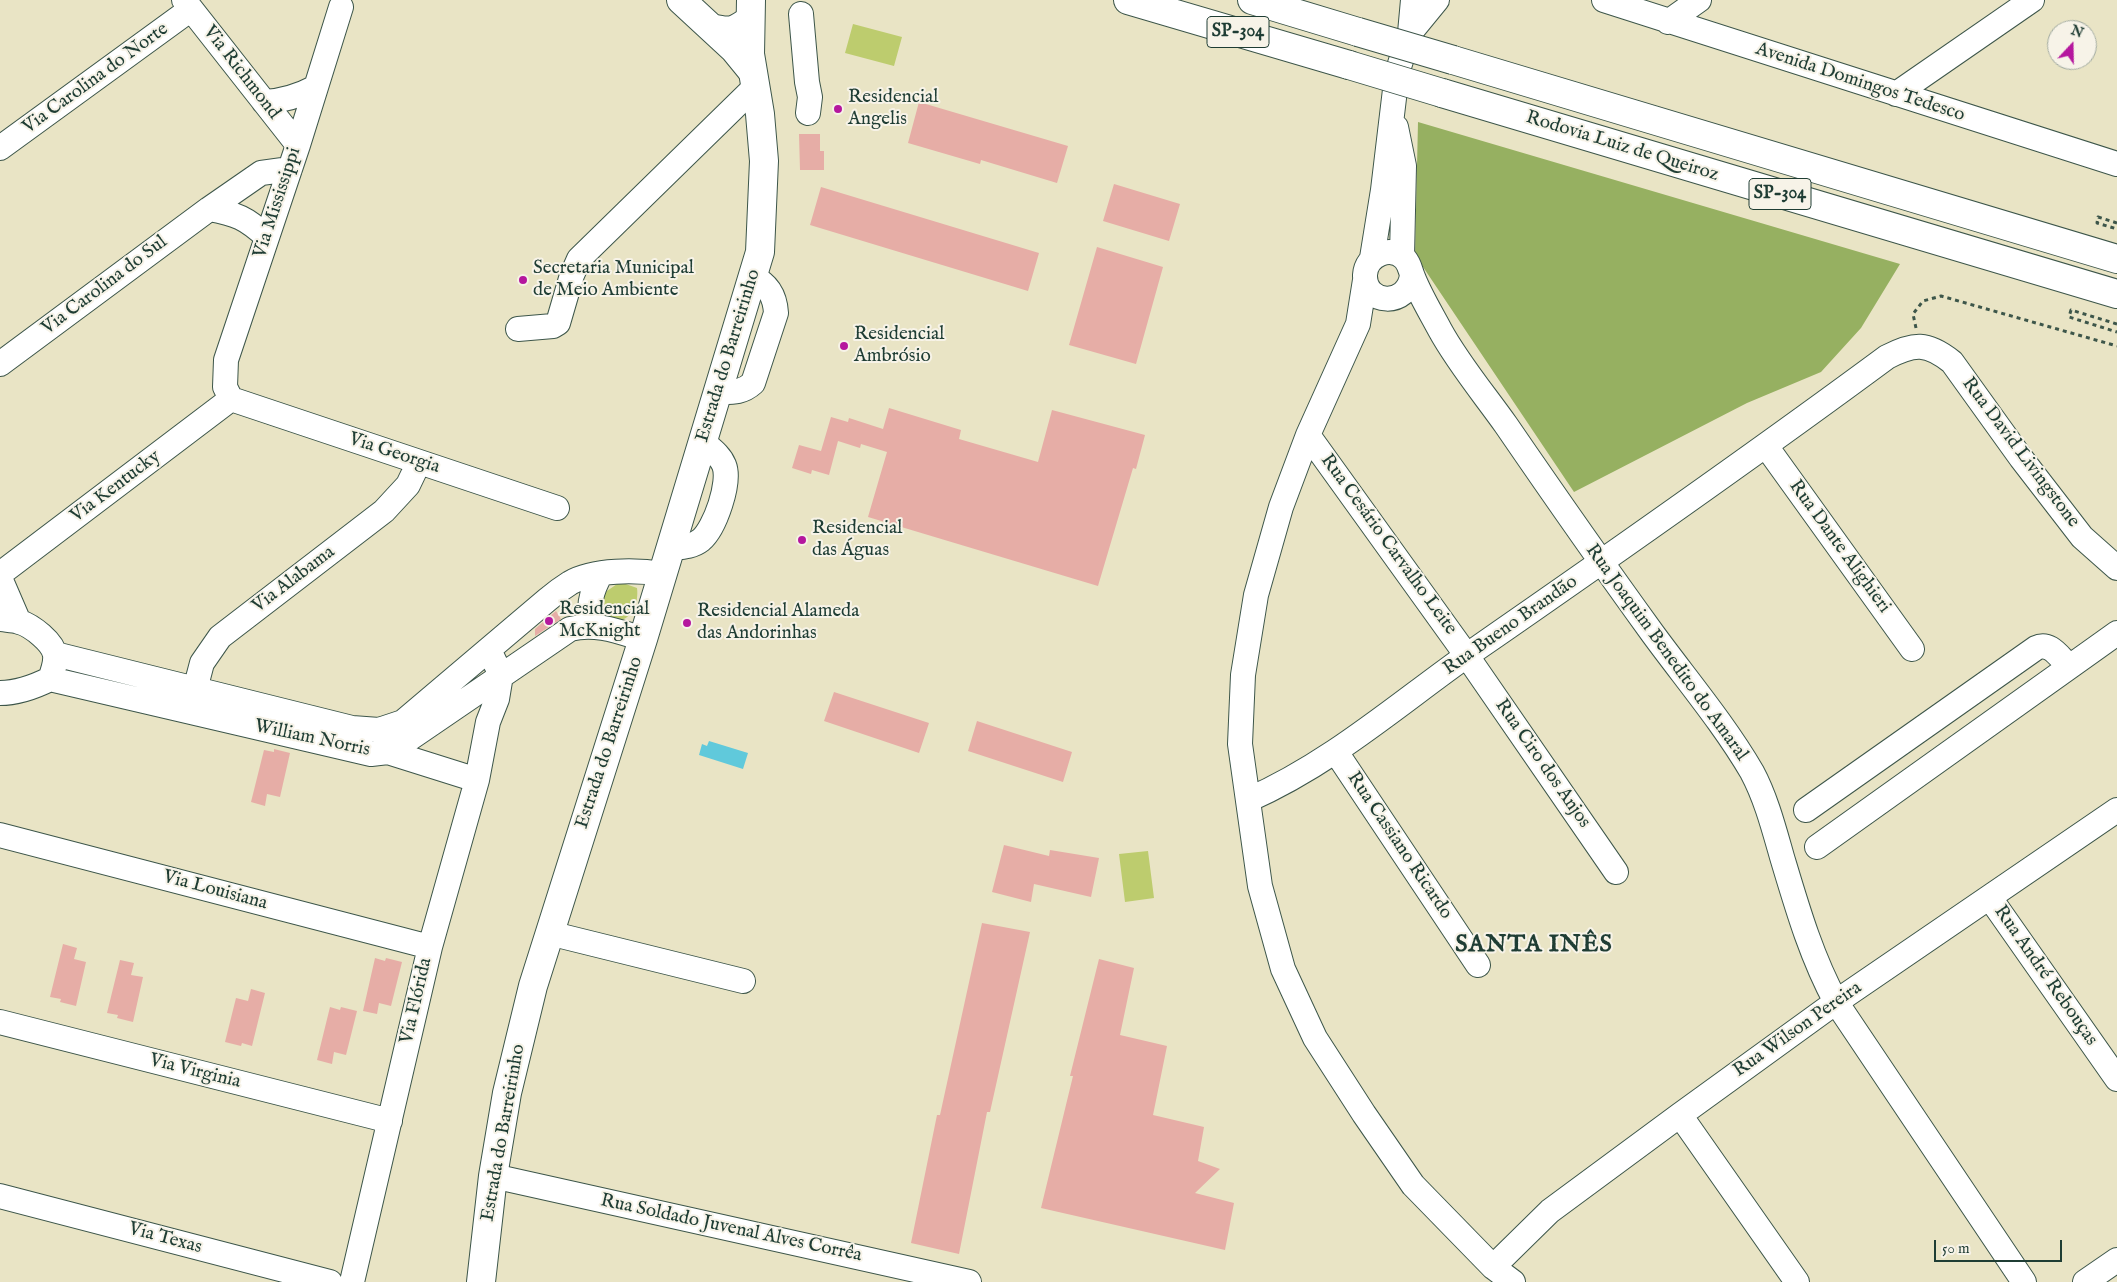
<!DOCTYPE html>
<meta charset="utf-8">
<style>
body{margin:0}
#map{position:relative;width:2117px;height:1282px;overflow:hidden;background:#e9e4c5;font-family:"IM FELL English",serif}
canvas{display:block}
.north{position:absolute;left:2047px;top:20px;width:50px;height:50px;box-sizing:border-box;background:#f7f3e8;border:1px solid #a1aaa0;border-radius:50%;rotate:21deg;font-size:14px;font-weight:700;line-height:20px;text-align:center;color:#1f3d34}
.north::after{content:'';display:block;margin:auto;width:18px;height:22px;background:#b5179e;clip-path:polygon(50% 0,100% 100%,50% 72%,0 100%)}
.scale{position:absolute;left:1934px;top:1240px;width:128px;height:22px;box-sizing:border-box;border:2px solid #1f3d34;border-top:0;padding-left:6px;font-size:15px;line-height:18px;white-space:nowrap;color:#1f3d34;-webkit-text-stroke:4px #f7f3e8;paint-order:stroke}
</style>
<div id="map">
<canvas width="2117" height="1282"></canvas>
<div class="north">N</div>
<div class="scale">50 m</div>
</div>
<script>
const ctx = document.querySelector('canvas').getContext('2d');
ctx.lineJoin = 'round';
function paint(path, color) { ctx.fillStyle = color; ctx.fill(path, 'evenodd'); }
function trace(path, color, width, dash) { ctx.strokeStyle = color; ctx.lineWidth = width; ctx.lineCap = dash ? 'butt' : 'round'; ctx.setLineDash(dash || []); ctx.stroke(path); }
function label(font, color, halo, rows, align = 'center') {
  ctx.font = font + ' "IM FELL English",serif'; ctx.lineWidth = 4; ctx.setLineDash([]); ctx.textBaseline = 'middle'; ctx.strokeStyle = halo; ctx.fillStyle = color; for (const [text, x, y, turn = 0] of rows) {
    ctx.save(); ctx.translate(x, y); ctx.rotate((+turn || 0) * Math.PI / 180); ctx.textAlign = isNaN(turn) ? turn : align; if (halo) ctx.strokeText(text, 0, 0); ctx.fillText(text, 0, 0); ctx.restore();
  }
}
paint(new Path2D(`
 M853,24L902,37L894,66L845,53Z
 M620,582L637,588C639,603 632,621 615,621C610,621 604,618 599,616L604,593Z
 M1148,851L1154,898L1125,902L1119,854Z`), '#bdcc6e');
paint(new Path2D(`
 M1418,122L1900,264L1861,328L1821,372L1747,403L1574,492L1415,255Z`), '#96b061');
paint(new Path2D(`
 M709,741L748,753L743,769L699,755L702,744L707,746Z`), '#60c9db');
paint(new Path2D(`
 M919,102L1068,146L1057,183L981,160L980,164L908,143Z
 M799,134H820V151H824V170H800Z
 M1114,184L1180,204L1169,241L1103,221Z
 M821,187L1039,253L1028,291L810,225Z
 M1097,247L1163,267L1136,364L1069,345Z
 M889,408L961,430L959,439L1038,462L1052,410L1145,435L1136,469L1133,468L1098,586L868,517L887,452L861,444L860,448L838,441L829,475L812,470L811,474L792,468L799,445L821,451L831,417L848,422L849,418L883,429Z
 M556,611L561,619L535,636V629Z
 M834,692L929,723L919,753L824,721Z
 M977,721L1072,752L1063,782L968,751Z
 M274,749L290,753L280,797L267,794L265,806L251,802L264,750L274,752Z
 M1004,845L1049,856L1050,850L1099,858L1091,897L1034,884L1031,902L992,892Z
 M982,923L1030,932L990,1112H987L959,1254L911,1243L937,1115H940Z
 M63,944L77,948L74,959L86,962L76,1006L60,1002L61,999L50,997Z
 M375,958L385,961L386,958L402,962L391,1006L379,1003L377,1014L363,1011Z
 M1099,959L1134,968L1120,1035L1167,1046L1153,1115L1204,1127L1198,1161L1220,1169L1195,1193L1234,1203L1225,1250L1041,1208L1073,1076H1070Z
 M120,960L134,963L131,975L143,977L133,1022L117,1018L118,1015L107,1013Z
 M251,989L265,993L252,1046L242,1043L241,1046L225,1042L236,998L248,1001Z
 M330,1007L340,1010L341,1007L357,1011L346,1055L334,1052L332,1064L317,1060Z`), '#e6ada6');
const minor = new Path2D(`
 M184,0L298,145
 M1604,0L2117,164
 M801,14L807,82L810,97L808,113
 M1668,22L1699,0
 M1410,33L1437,0
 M1896,94L2032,0
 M264,102C284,101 299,96 316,87
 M1396,127L1404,166L1402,256
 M0,148L191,9
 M209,209C237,214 246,218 267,237
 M1372,258L1383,190L1397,73L1410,33L1413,0
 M1412,275C1408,308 1364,305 1365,275C1366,255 1391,244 1405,259C1410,265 1410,270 1413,277C1420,295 1431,313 1440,330C1458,363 1484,394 1506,425C1554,495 1603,565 1653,634C1686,679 1724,724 1752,772C1766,798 1774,829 1782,857C1797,907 1811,956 1836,1002L2024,1282
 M1365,280L1358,324L1308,435L1281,507L1256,595L1243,675L1240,744L1260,886L1283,969L1315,1038L1364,1114L1413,1185L1493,1267L1513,1282
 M518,329L553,326L558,323L572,275L579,259L755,87
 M0,364L209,209L261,173L290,169
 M718,392C732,392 742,393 753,383L776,313C775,296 768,284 752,277
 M231,399L225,387L226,360L298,145L341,7
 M231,399L557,508
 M1308,435L1467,656L1616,872
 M1766,446L1912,649
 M671,548C682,547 692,547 701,540C715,528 731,482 724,465C720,455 711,449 703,442
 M0,574L231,399
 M0,578L19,622
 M0,619C7,620 14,620 20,622C32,626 53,642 55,655C56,663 53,671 50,679C34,687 18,693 0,693
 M592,627C587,607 591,591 601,574
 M55,654L352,728L379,730L403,722L547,600C554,594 562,588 570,583C594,569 637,570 664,574
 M50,679L371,754L388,752L406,741L570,629C595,622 620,632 643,639
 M191,705L202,663L220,637L384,511L408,485L419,462
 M388,752L477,780
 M1336,752L1478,965
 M1248,800C1330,764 1397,705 1469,654C1609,557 1749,459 1887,357C1914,343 1927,342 1952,362L2021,458L2082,537L2117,568
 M1806,810L2036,648C2050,641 2059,657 2069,666
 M0,835L430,947
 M1817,847L2117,633
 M1990,898L2117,1079
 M549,933L743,981
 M0,1022L390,1121
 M1680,1115L1797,1282
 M493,1176L969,1282
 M0,1196L330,1282
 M1493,1267L1550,1211L1680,1115L1836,1002L2117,810
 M352,1282L430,947L477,780L488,722L497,699L501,675L489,650
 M2085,1282L2117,1260`);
const major = new Path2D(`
 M481,1282L493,1176L507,1093L533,986L643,639L760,252L764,161L760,114L750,54L751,0`);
const highway = new Path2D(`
 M681,0L734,49L752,71
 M1128,0L1349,65
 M1252,0L1358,32
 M712,28C731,33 734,31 750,20
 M1453,60L2117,259
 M1442,93L2117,294`);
trace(minor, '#3d564a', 26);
trace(major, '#3d564a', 30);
trace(highway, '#3d564a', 30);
trace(new Path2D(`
 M2117,223L2098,217L2097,223L2117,229
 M2117,324L2071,310L2069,317L2117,332
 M1916,328L1913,314L1923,301L1941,296L2117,346`), '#3d564a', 3, [4, 4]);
trace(minor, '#fff', 24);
trace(major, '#fff', 28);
trace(highway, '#fff', 28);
const highwayBridge = new Path2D(`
 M1358,32L1453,60
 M1349,65L1442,93`);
trace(highwayBridge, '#3d564a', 30, []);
trace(highwayBridge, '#fff', 28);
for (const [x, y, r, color] of [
 [838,109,5,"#b5179e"],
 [523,280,5,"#b5179e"],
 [844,346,5,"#b5179e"],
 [802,540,5,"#b5179e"],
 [549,621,5,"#b5179e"],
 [687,623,5,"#b5179e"]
]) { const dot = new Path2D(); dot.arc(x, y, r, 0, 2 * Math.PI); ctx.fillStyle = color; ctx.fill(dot); trace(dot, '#f7f3e8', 2); }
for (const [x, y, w] of [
 [1238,32,62],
 [1780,194,62]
]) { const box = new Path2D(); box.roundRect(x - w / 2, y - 15.5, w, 31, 4); ctx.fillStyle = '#f7f3e8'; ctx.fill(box); trace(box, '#1f3d34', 1); }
label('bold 18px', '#1f3d34', null, [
 ["SP-304",1238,32],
 ["SP-304",1780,194]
]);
label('19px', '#1f3d34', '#f7f3e8', [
 ["Via Richmond",241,73,52],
 ["Via Carolina do Norte",96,79,-36],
 ["Avenida Domingos Tedesco",1860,83,18],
 ["Rodovia Luiz de Queiroz",1622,147,17],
 ["Via Mississippi",278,203,-72],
 ["Via Carolina do Sul",105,286,-37],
 ["Estrada do Barreirinho",729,356,-73],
 ["Rua David Livingstone",2020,453,53],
 ["Via Georgia",394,454,18],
 ["Via Kentucky",116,487,-37],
 ["Rua Cesário Carvalho Leite",1388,545,54],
 ["Rua Dante Alighieri",1839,547,54],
 ["Via Alabama",294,580,-37],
 ["Rua Bueno Brandão",1511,626,-35],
 ["Rua Joaquim Benedito do Amaral",1666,653,54],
 ["William Norris",312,739,12],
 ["Estrada do Barreirinho",610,743,-72],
 ["Rua Ciro dos Anjos",1542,764,55],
 ["Rua Cassiano Ricardo",1399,846,56],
 ["Via Louisiana",215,891,15],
 ["Rua André Rebouças",2045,976,55],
 ["Via Flórida",417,1001,-77],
 ["Rua Wilson Pereira",1798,1030,-35],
 ["Via Virginia",195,1072,14],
 ["Estrada do Barreirinho",504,1133,-80],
 ["Rua Soldado Juvenal Alves Corrêa",731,1229,12],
 ["Via Texas",165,1239,15]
]);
label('19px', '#1f3d34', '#f7f3e8', [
 ["Residencial",848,98],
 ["Angelis",848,120],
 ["Secretaria Municipal",533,269],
 ["de Meio Ambiente",533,291],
 ["Residencial",854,335],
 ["Ambrósio",854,357],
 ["Residencial",812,529],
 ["das Águas",812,551],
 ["Residencial",559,610],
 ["McKnight",559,632],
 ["Residencial Alameda",697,612],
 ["das Andorinhas",697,634]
], 'left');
ctx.letterSpacing = '1px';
label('bold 24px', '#1f3d34', '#f7f3e8', [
 ["SANTA INÊS",1534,946]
]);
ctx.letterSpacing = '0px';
</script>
